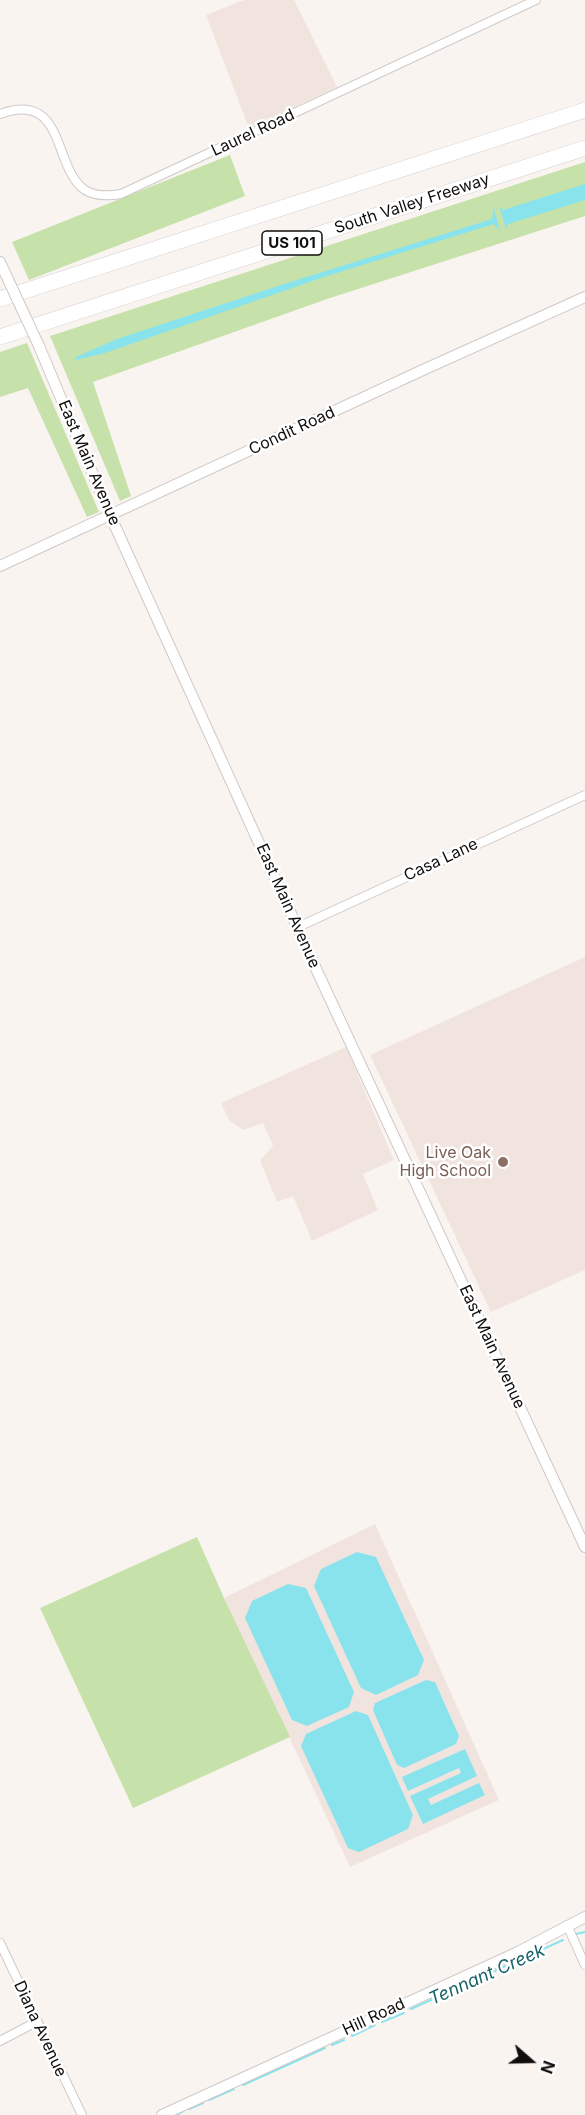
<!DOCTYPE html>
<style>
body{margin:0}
#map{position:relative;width:585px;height:2115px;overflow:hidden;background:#faf4f1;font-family:Inter,sans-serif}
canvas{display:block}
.north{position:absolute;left:501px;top:2031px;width:60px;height:60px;-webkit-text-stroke:4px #fff;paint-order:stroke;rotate:110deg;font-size:16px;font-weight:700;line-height:24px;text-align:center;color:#100e0d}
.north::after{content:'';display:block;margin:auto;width:21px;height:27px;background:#100e0d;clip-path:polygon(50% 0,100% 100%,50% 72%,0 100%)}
</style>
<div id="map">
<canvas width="585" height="2115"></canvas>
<div class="north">N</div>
</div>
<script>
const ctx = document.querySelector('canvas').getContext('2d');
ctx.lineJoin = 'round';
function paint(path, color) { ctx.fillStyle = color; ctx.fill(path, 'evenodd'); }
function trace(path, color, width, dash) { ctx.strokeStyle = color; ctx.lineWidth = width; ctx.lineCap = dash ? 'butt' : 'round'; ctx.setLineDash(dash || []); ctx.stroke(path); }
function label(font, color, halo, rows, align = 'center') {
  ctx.font = font + ' Inter,sans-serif'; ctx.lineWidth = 5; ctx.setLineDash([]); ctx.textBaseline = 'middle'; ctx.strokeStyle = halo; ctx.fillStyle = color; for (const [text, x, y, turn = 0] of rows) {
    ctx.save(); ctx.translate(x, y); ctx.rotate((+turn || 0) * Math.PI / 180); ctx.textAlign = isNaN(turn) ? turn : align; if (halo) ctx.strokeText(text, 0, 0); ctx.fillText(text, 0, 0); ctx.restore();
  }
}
paint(new Path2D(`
 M244,0H294L337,87L249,128L206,15Z
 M585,957V1270L491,1312L370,1055Z
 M346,1047L394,1160L363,1174L378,1210L312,1241L293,1196L277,1202L260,1160L273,1146L263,1123L243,1130L229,1120L221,1103Z
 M375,1524L499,1800L350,1867L224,1598Z`), '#f1e4df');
paint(new Path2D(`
 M230,155L245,196L29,280L12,242Z
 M585,162V216L330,298L93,382L131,496L120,501L50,336Z
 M27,343L99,512L87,517L28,388L0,397V352Z
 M197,1537L224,1598L290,1737L133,1808L40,1608Z`), '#c6e1a9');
paint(new Path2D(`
 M585,184V200L508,224L506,229L499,206L503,210Z
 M494,208L500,231L494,224L324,277L105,353L76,360V357L117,339L284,284L492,219Z
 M357,1552L376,1557L424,1660L418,1675L376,1695L361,1688L314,1586L321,1569Z
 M288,1584L306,1588L354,1692L349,1707L307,1726L292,1720L245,1618L252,1601Z
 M426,1680L435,1682L459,1736L456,1744L404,1768L397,1765L373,1710L375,1703Z
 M356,1711L368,1715L413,1815L408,1829L359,1852L348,1848L301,1746L306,1734Z
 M465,1749L477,1776L428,1799L431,1805L479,1783L485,1795L423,1824L410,1796L461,1773L459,1768L408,1791L402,1777Z`), '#89e3ec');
trace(new Path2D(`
 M576,1934L585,1932
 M411,2009L563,1940
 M382,2022L404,2013
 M352,2036L375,2025
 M332,2045L344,2040
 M243,2085L325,2048
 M209,2100L234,2089
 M189,2109L203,2103
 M176,2115L182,2112`), '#89e3ec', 2);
const minor = new Path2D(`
 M0,114C66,90 52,167 85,190C96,197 109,196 121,194L536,0
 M298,927L585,795
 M567,1925L585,1965
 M0,1943L82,2115
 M0,2041L36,2022`);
const tertiary = new Path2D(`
 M0,262L6,275
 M39,346L110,515L318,973L585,1547
 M0,566L425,369L585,297
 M162,2115L516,1953L585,1917`);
const motorway = new Path2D(`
 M0,299L585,110
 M0,337L585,148`);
trace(minor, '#cfc9c7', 10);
trace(tertiary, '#cfc9c7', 12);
trace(motorway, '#cfc9c7', 16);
trace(minor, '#fff', 8);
trace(tertiary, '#fff', 10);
trace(motorway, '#fff', 15);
const tertiaryBridge = new Path2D(`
 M6,275L39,346`);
trace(tertiaryBridge, '#cfc9c7', 12, []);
trace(tertiaryBridge, '#fff', 10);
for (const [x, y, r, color] of [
 [503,1162,6,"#8d6e63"]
]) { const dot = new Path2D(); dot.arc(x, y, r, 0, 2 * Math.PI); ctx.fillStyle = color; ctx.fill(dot); trace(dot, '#fff', 2); }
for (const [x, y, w] of [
 [292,243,60]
]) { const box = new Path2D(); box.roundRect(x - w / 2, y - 12, w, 24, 4.5); ctx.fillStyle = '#fff'; ctx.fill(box); trace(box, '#100e0d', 1.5); }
label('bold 15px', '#100e0d', null, [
 ["US 101",292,243]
]);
label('16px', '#100e0d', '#fff', [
 ["Laurel Road",253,133,-25],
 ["South Valley Freeway",412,204,-18],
 ["Condit Road",292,431,-25],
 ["East Main Avenue",89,463,67],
 ["Casa Lane",441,860,-25],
 ["East Main Avenue",288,906,66],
 ["East Main Avenue",492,1347,65],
 ["Hill Road",374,2017,-25],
 ["Diana Avenue",40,2029,65]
]);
label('16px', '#785e54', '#fff', [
 ["Live Oak",491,1153],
 ["High School",491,1171]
], 'right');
label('italic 18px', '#186369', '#fff', [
 ["Tennant Creek",487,1975,-24]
]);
</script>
